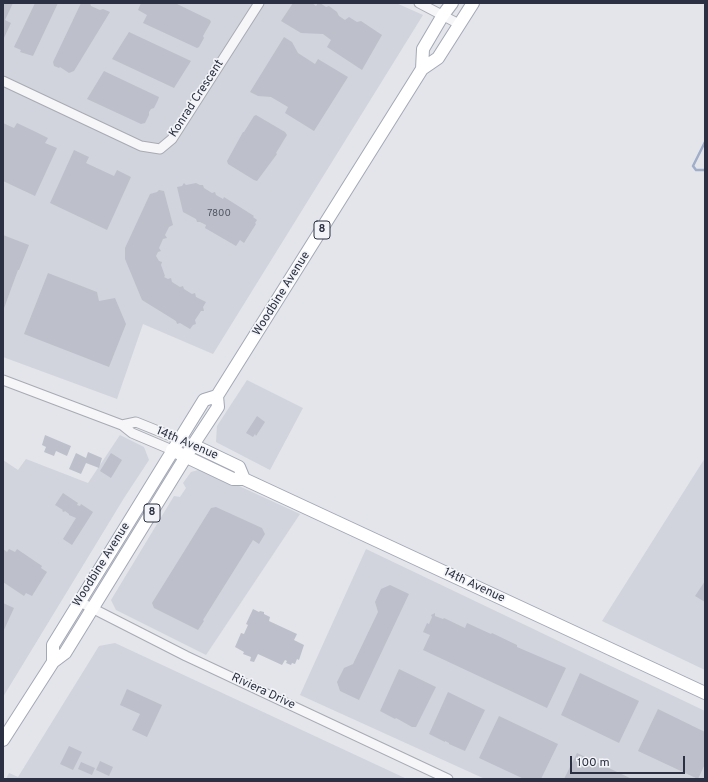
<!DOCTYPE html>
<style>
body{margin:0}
#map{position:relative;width:708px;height:782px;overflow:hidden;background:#e3e5ea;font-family:Overpass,sans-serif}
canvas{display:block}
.frame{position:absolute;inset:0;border:4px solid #2b3142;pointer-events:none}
.scale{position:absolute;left:570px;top:756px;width:115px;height:18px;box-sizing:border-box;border:2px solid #2b3142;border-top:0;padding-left:5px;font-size:12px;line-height:14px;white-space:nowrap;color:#2b3142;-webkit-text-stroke:3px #f3f4f8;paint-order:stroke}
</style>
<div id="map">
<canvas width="708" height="782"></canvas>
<div class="frame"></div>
<div class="scale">100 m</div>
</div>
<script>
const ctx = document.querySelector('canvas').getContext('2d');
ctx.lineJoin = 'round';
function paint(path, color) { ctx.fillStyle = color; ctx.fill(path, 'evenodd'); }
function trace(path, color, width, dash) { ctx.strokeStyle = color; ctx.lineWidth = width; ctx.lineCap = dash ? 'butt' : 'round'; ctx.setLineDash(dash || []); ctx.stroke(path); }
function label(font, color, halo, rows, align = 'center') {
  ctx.font = font + ' Overpass,sans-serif'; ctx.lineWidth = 3.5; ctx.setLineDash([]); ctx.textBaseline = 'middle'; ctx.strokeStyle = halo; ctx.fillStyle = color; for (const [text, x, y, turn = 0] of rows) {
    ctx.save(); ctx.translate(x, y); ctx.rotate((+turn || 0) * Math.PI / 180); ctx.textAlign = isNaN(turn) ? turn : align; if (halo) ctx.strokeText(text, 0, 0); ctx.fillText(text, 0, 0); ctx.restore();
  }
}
paint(new Path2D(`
 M3,3H396L423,15L213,354L143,324L117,399L3,357Z
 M247,380L303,408L270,470L216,442L217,426Z
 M120,435L144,447L149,460L124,498L3,697V460L18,470L26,459L88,483Z
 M705,458V670L602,621Z
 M202,469L300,514L206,655L116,610L111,600L174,496L180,497L186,488L183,483L191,472Z
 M366,549L705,711V779H485L300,695Z
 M115,643L407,779H6L9,773L18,777L99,646Z`), '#d1d4dc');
trace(new Path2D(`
 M705,142L693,166L696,170H705`), '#a0aec9', 2.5);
paint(new Path2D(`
 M3,3H13L5,20L11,23L3,40Z
 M35,3H58L33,56L20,52L21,50L14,47Z
 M81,3H90L91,6L100,10L103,9L110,12L74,71L69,73L60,67L59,68L54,66L53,62Z
 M141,3H175L210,20L211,22L203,36L204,38L199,47L197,48L143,23L147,15L138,10Z
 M293,3H312L316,6L318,3H320L326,7L329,6L337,12L339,16L345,20L349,17L357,22L361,21L382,35L362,70L327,47L331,40L323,34L301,33L281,21Z
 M129,32L191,61L174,88L112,59Z
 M284,37L292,42L298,53L315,64L318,59L348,77L314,131L285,113L288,107L271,97L258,96L250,92Z
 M104,71L159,97L158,100L154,108L151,109L149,112V115L145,123L141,124L87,99Z
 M256,115L285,132L287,135L276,153L277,154L257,181L254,180L228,164L227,161L243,132H244L254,116Z
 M3,123L14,128L17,123L36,132L48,138L45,143L57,148L35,196L3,181Z
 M74,150L89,157L86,163L114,176L117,170L131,177L107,230L50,203Z
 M184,183L186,185L196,183L200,185H203L204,188L212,193L215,192L216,195L223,199L224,197L254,216L253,217L257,220L255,223L256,224L244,243L240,240L236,246L205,228L206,225L200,222H197L196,219L183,212L177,187L182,186Z
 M159,190L164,191L173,225L169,227L165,235L167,238L163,239L159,248L161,251L158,252L156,256L159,261L162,262L161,265L165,276L164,277L168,279L171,278L172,282L180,287L183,286L184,289L192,294L195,293L196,297L206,302L203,307L204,311H201L195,320L196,324L193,325L190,329L180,323L177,324L176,321L142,300L125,259V248L150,194L157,192Z
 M3,235L29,245L19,270H18L3,311Z
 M48,273L97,292L99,301L115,298L126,324L109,367L24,334Z
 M257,416L265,422L256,436L255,434L253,437L246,433Z
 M45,435L71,446L67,456L56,451L54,456L44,452L46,447L42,445Z
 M88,452L102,458L99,468L86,463L81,474L69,469L76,453L86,458Z
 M111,453L122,460L111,478L100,471Z
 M63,493L78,503L77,505L80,506L81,504L93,512L72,545L63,539L76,518L69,515V514L65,511L64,512L62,511L63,510L55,505Z
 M216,507L262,528L265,534L259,544L253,540L203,620L204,621L198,630L154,608L152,603L211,508Z
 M3,549L7,552L9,549L15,552L17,549L42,566L41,568L47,572L32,596L26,593L24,596L3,582Z
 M705,581V602L695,596Z
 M390,585L409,594L359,700L340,691L337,682L344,668L353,664L378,612L375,602L381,589Z
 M3,603L14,608L3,632Z
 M253,609L259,612L260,611L264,612V614L270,617L269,621L297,634L294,640L304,645L299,660L297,659L295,664L292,663L291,665L286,663L287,661L285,660L282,665L258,654L254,662L250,661L251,657L243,654L244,652L235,647L241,633L244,634L248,625L246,624Z
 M435,613V616L443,619L444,618L465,628L467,623L491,634L492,633L517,645V647L566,668L547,708L423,650L430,635L423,632L427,623L429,624L432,617L431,615Z
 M399,669L436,687L416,727H412L396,718L395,719L380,711Z
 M580,673L639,701L619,743L561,715Z
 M127,689L162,705L147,737L132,730L140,714L120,705Z
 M448,692L485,710L465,751L449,744V743L445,741V742L429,734Z
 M658,709L705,732V764L698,779L638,751Z
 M499,716L558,744L541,779H524L479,758Z
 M69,746L82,752L73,770L60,764Z
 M577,753L632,779H564Z
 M100,761L113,767L109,776L96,770Z
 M81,762L95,768L92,775L78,769Z`), '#bdc0ca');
const minor = new Path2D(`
 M419,3L459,24
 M3,81L141,146L160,149L172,139L259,3
 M3,380L122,425L132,433L172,450
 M122,425L136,422L193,445
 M80,602L186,656L448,779`);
const major = new Path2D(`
 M422,69L423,49L443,15L452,3
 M193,445L239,467L244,479
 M172,450L233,479H244L705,693
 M53,662V645L204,400L217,396
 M3,740L53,662L65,653L193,445L218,407L217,396L422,69L438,58L473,3`);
trace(minor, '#a8abb4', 11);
trace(major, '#a3a8b6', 14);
trace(minor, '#f6f6f9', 9);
trace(major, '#fff', 12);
label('10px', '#505564', null, [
 ["7800",219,214]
]);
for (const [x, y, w] of [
 [322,230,16],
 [152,513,16]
]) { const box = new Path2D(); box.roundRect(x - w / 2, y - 9, w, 18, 3); ctx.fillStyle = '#f3f4f8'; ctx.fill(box); trace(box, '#2b3142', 1); }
label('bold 11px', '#2b3142', null, [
 ["8",322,230],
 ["8",152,513]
]);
label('12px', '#2b3142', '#f3f4f8', [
 ["Konrad Crescent",197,99,-57],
 ["Woodbine Avenue",282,294,-58],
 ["14th Avenue",187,444,23],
 ["Woodbine Avenue",102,565,-58],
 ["14th Avenue",474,586,25],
 ["Riviera Drive",263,692,25]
]);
</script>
